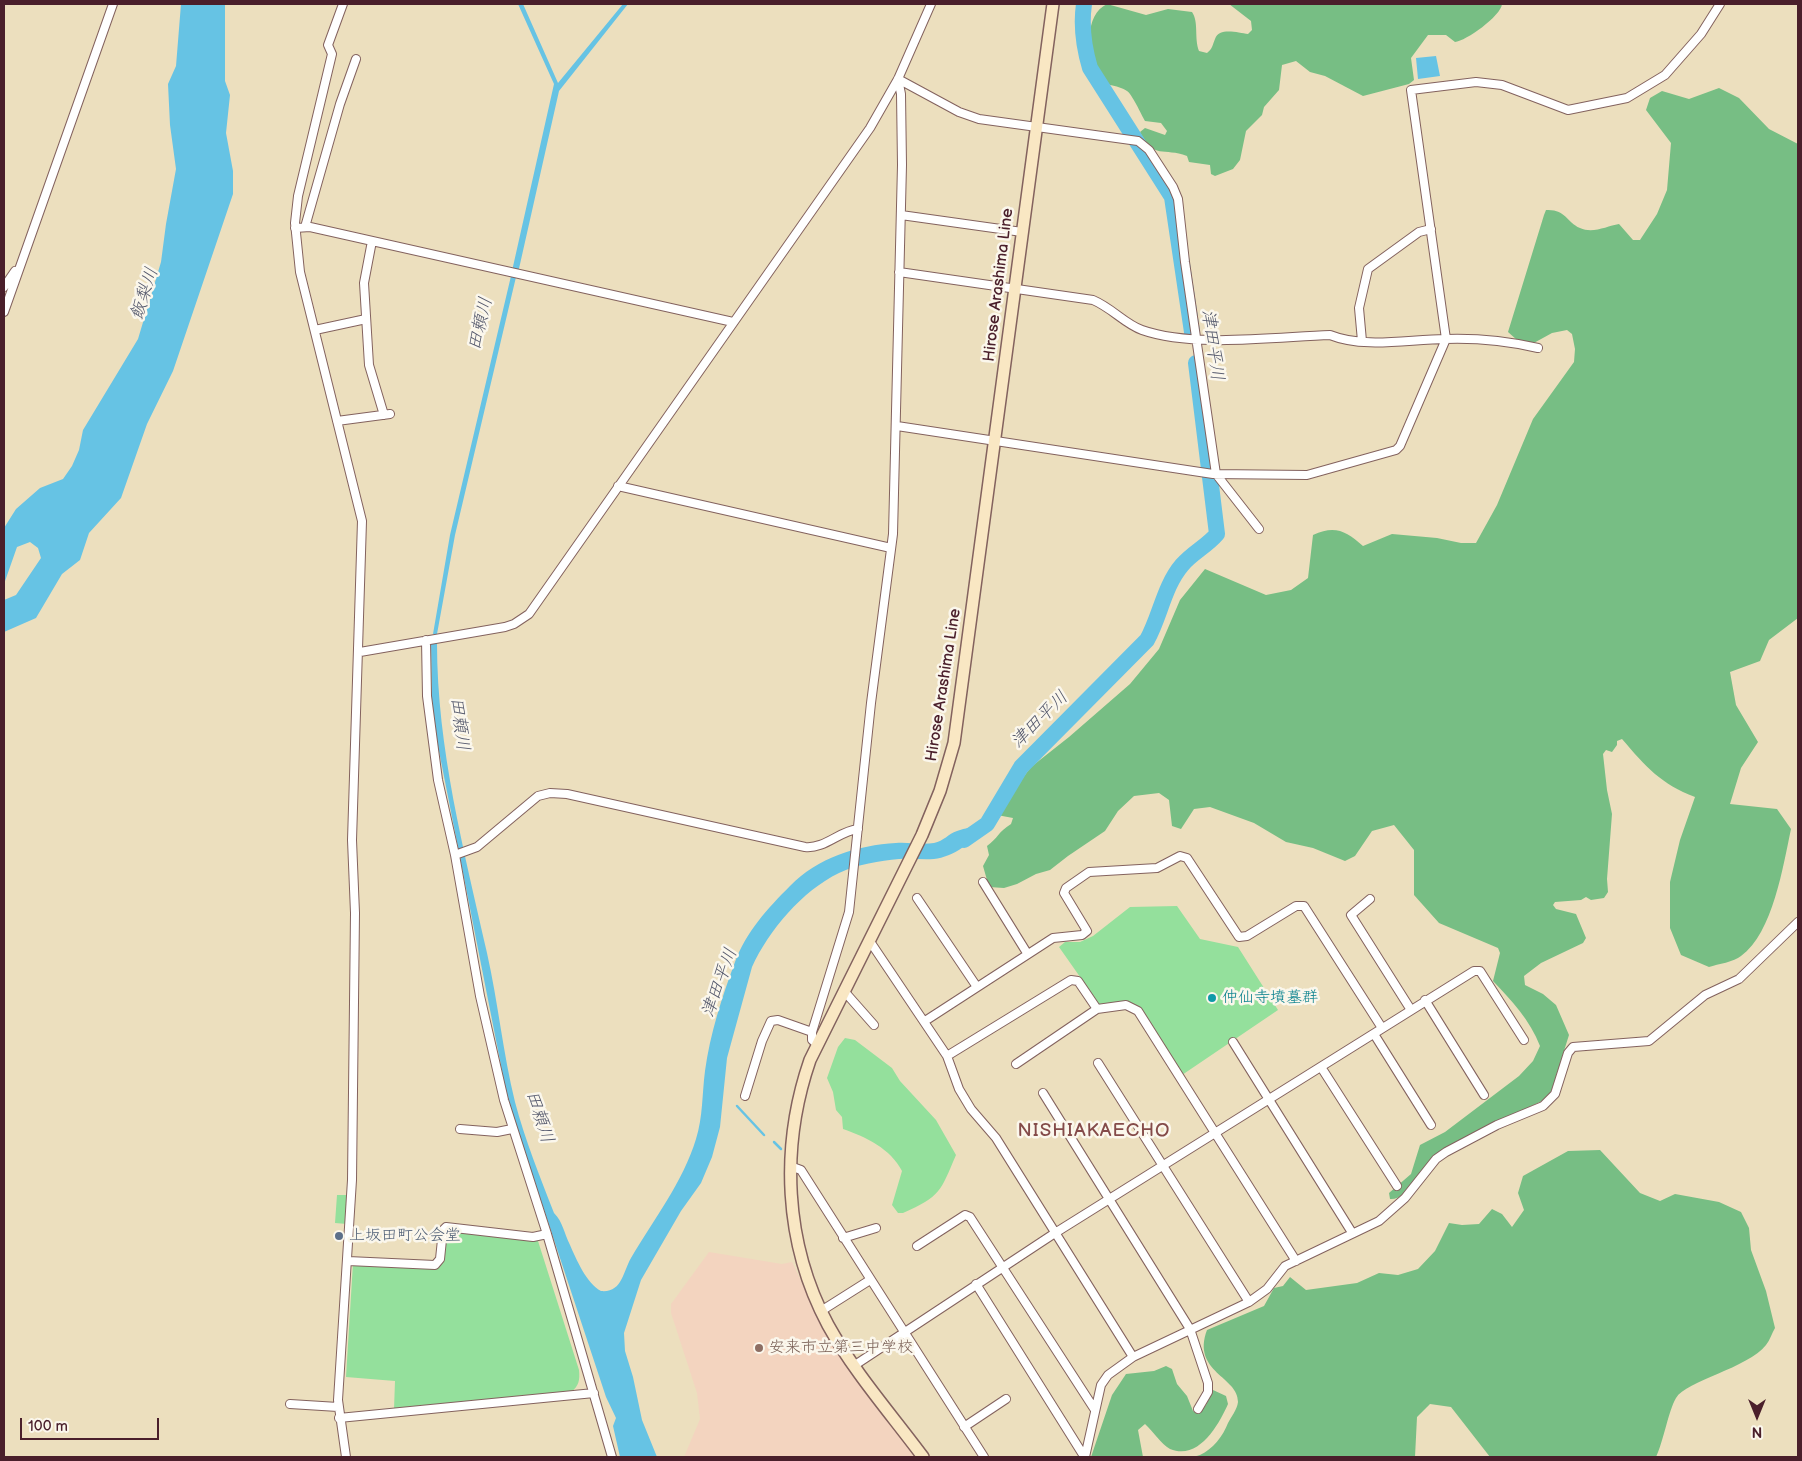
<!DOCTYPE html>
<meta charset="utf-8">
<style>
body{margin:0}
#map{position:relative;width:1802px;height:1461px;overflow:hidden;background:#ecdfbe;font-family:"Balsamiq Sans",sans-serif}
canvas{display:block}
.frame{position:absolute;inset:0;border:5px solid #4a1f2b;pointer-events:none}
.north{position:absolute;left:1732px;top:1391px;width:50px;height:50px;-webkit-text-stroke:4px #fbf7ec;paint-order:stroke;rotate:180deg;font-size:14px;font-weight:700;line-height:20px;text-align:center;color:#4a1f2b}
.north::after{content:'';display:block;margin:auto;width:18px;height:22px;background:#4a1f2b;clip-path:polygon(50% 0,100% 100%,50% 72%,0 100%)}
.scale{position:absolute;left:20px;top:1418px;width:139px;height:22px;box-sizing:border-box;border:2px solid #4a1f2b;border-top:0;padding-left:6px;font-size:15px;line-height:18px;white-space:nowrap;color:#4a1f2b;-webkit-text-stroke:4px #fbf7ec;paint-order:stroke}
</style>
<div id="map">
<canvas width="1802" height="1461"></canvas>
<div class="frame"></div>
<div class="north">N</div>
<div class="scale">100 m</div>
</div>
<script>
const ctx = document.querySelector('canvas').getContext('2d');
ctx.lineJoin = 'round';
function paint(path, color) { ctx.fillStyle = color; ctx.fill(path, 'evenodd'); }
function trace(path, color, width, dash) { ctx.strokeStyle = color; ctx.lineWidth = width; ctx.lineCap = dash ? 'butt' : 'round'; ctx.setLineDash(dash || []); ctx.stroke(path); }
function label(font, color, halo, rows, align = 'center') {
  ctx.font = font + ' "Balsamiq Sans","Klee One",sans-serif'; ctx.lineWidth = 5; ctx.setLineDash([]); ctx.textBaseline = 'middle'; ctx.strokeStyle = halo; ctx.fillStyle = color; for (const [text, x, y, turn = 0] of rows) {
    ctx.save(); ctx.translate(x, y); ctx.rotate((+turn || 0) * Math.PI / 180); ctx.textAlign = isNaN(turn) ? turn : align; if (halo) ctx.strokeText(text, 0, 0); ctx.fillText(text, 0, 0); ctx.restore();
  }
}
paint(new Path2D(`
 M709,1252L782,1264L792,1262L823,1326L917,1457H684L700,1419L697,1393L671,1313V1304Z`), '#f3d4bf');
paint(new Path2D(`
 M1177,906L1200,939L1238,947L1278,1010L1182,1075L1126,1002L1099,1004L1059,947L1065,942H1080L1093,936L1130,907Z
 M845,1038L855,1040L892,1068L900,1081L936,1120L956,1155C940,1192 941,1196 903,1213H898L892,1205L902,1171C891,1149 866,1137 843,1129L842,1117L836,1110L833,1092L827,1078L838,1047Z
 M337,1195H347V1224L335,1223Z
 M449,1230L538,1241L579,1370C580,1380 579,1386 571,1392L394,1409L395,1381L346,1377L353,1263L438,1268L442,1262L444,1233Z`), '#94e09c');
paint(new Path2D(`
 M1107,4L1146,15L1168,9L1192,12C1199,22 1194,38 1199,51L1207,53C1213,48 1212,46 1215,39C1219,27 1238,33 1248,34L1252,30L1251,21L1229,4H1502C1501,16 1466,41 1455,42L1446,35H1428L1411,58L1414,80L1409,84L1363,96L1325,76L1310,72L1296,61L1282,65L1279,90L1264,107L1262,115L1246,131L1240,160L1233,169L1215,176L1211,174L1210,165L1189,162L1187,156C1164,147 1153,160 1140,132L1145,128L1165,135L1167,131L1161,123L1145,121C1141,114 1132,94 1127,91C1117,84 1103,87 1097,75C1087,54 1084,15 1107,4Z
 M1719,88L1739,98L1769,129L1798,144V618L1769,640L1760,661L1730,672L1736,705L1758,742L1741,768L1730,804L1777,809L1791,829C1783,866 1773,933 1741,956C1734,962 1718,964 1709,967L1681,955L1670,928V882L1680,840L1695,797C1661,784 1646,767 1622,739L1617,741V745L1612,752L1606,750L1603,754L1607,790L1612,814L1607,879L1608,892L1604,898L1591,900L1586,897L1581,900L1555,902L1553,905L1556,909L1576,914L1586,938L1583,943L1541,963L1524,976L1525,985L1543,994L1556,1005L1569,1035L1551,1092L1542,1101L1446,1147C1442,1151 1437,1154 1433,1157C1422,1168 1407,1201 1390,1199L1389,1193L1411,1174L1420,1145L1445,1132L1519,1076L1533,1061L1540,1046C1530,1020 1512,1001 1493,981L1500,953L1498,948L1439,923L1414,895V850L1394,825L1372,831L1355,856L1345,861L1313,848L1286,842L1254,823L1210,807L1194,809L1181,829L1172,826L1169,800L1159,793L1134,796L1118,811L1105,831L1068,856L1050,870L1036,874L1017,884L1004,888L989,887L983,866L989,855L987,846C998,838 998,832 1011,824L1013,818L997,815L1005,801L1031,767L1069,737L1130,684L1159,649L1180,600L1205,569L1266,595L1291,590L1308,578L1313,535C1335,525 1346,531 1363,546L1392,534L1437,538L1461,543H1476L1497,505L1533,419L1574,362L1575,349L1572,334L1567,330L1552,333L1532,344L1517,340L1508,332L1544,215L1546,210C1566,209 1566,222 1580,228C1593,234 1607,226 1619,224L1633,240H1640L1657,214L1667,190L1671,143L1646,110L1650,98L1662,91L1689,99Z
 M1600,1150L1640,1193L1660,1201L1675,1194L1719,1202L1741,1212L1749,1228L1751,1250L1766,1291L1775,1328C1772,1333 1770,1340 1766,1345C1748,1368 1686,1381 1676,1398C1668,1412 1664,1440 1656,1457H1490L1451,1407L1430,1404L1417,1417L1415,1457H1174C1181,1455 1192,1458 1200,1455C1213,1449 1223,1436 1228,1423C1231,1417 1237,1410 1238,1402C1239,1377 1191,1372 1207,1330L1264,1306L1274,1288L1283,1286L1290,1277L1306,1290L1357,1283L1379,1273L1398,1275L1418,1269L1435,1251L1449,1223L1462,1225L1479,1224L1492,1209L1502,1214L1512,1227L1524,1210L1518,1193L1523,1176L1568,1151Z
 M1166,1366L1172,1369L1177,1384L1187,1396L1193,1411L1199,1413L1206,1405L1213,1390L1226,1396L1228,1404C1219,1424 1199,1461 1170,1449C1161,1444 1153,1431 1145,1424L1138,1430L1143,1457H1091L1112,1395L1126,1374L1154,1371Z`), '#77be84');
paint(new Path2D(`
 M181,4H225V81L230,95L226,133L233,171V194L173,371L147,424L121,498L89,533L80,560L62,574L36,618L4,632V600L16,595L41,558L38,548L30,542L17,547L4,584V528L16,509L40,488L63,479L72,466L79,450L83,430L138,339L161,262L166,224L176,169L170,125L168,84L176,66Z
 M518,4H523L558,83L623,4H628L559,91L518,273L512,271L554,84Z
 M1436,56L1440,76L1418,79L1416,58Z
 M511,276L516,277L455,535L437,634H433L450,535Z
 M437,643C437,749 464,850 487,953C498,1002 503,1053 515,1102C525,1140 540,1177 554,1213C563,1222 564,1233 570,1245C576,1259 587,1284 601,1291C622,1293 623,1272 631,1258C654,1219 683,1182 696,1139C703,1117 702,1094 705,1071C710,1034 722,997 735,962C746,932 768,908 790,886C817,858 858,845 896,843C908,842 922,845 934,843C944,841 948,834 957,831C965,828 974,827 983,826C974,842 953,857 934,859C922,860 911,858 899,859C880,861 857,864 839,873C802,891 769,930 752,967L727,1058L720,1127L712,1157L701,1183L681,1211L641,1280L624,1333L625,1351L633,1377L642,1420L657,1457H620L613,1426L616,1418L606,1397L508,1101L438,746L432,700L431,644Z`), '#66c3e4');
trace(new Path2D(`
 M737,1106L764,1135
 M774,1142L781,1149`), '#66c3e4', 2.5);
trace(new Path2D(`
 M1084,4C1081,25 1084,48 1090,68L1172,197L1192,332
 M964,840L987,824L1021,767L1147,640C1160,617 1164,586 1182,565C1192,553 1207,546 1217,534L1196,363`), '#66c3e4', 16);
const street = new Path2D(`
 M343,4L328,45L332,54L298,196L295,223L300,272L362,521L352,840L355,913L352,1180L338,1400L346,1457
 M898,79L959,112L979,119L1138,141L1149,150L1173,187L1178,199L1185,262L1216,474L1259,529
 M901,215L1022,232
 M305,227L340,104L356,59
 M295,228L310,227L733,322
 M372,241L364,283L369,365L384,415
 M899,272L1093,300C1112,308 1125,324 1142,330C1193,348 1276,337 1330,335C1365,349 1409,339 1446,339C1477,338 1507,341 1538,348
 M4,287L15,271
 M4,312L113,4
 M315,330L366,319
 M1362,341L1359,308L1368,269L1419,232L1431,229
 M337,421L390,414
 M897,426L1213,474L1307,475L1396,450L1400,446L1446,339L1411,90L1476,82L1502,85L1568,110L1627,98L1665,75L1701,34L1720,4
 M618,486L891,548
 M426,640L427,696L438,780L455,855L480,996L504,1100L547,1234L612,1457
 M360,652L505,627L514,624L529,614L870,128L898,79L931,4
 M455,855L477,847L538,796L550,793L567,794L805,847C825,849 839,831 858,829
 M983,882L1027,953
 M917,898L977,987
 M1370,899L1351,915L1411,1010
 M869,940L947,1056L959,1089L971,1109L996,1138L1133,1357
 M844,991L874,1025
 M1425,1000L1484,1095
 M925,1021L1053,938L1082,935L1087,931L1064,893L1066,888L1089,872L1157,868L1180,856L1187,858L1239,937L1247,936L1296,906H1304L1382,1028
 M1374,1034L1431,1125
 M1233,1042L1351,1231
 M817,1044L812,1040V1032L849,912L871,703L893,534L902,165L901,94L898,79
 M947,1056L1071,980L1078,981L1097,1009L1126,1005L1138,1011L1296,1261
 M1098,1063L1249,1302
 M1016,1064L1097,1009
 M1321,1067L1397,1186
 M1043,1093L1190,1329L1208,1383V1392L1198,1409
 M745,1096L762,1041L771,1021L778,1020L812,1032
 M460,1129L497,1132L512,1129
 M790,1166L801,1170L984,1457
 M843,1238L876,1228
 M917,1246L965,1215L970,1217L1095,1410
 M348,1261L435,1265L440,1259L443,1230L446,1227L533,1237L547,1234
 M976,1284L1082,1453L1085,1454
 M821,1311L870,1280
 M855,1365L1055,1233L1474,971H1480L1524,1040
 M290,1404L338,1407
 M339,1418L594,1393
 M964,1427L1006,1399
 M1085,1457L1101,1385L1108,1375L1133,1357L1249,1302L1267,1289L1285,1266L1379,1221L1405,1198L1436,1159L1446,1152L1497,1125L1543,1106L1555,1094L1568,1053L1573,1047L1649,1041L1705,995L1739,979L1798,922`);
const secondary = new Path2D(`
 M923,1457C891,1414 854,1372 828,1325C784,1243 780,1147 810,1060L922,835L940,791L954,743L1053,4`);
trace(street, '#83625e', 10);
trace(secondary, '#83625e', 14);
trace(street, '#fff', 8);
trace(secondary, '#f9e7c3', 11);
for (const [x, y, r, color] of [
 [1212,998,5,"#0f9aa8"],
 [339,1236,5,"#5c6f8a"],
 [759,1348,5,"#8d6e63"]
]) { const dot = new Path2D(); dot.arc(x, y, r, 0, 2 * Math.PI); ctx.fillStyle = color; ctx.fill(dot); trace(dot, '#fbf7ec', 2); }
label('16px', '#4a1f2b', '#fbf7ec', [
 ["Hirose Arashima Line",999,285,-83],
 ["Hirose Arashima Line",944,685,-81]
]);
label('16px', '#0d838f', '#fbf7ec', [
 ["仲仙寺墳墓群",1222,998]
], 'left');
label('16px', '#4e5e75', '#fbf7ec', [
 ["上坂田町公会堂",349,1236]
], 'left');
label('16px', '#785e54', '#fbf7ec', [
 ["安来市立第三中学校",769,1348]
], 'left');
label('italic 18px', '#54586c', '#fbf7ec', [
 ["飯梨川",145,294,-72],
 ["田頼川",481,324,-77],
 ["津田平川",1212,345,82],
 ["津田平川",1040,720,-45],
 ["田頼川",459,724,83],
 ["津田平川",720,983,-70],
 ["田頼川",539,1117,72]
]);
ctx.letterSpacing = '1px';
label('19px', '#844b49', '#fbf7ec', [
 ["NISHIAKAECHO",1094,1131]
]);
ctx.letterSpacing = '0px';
</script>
